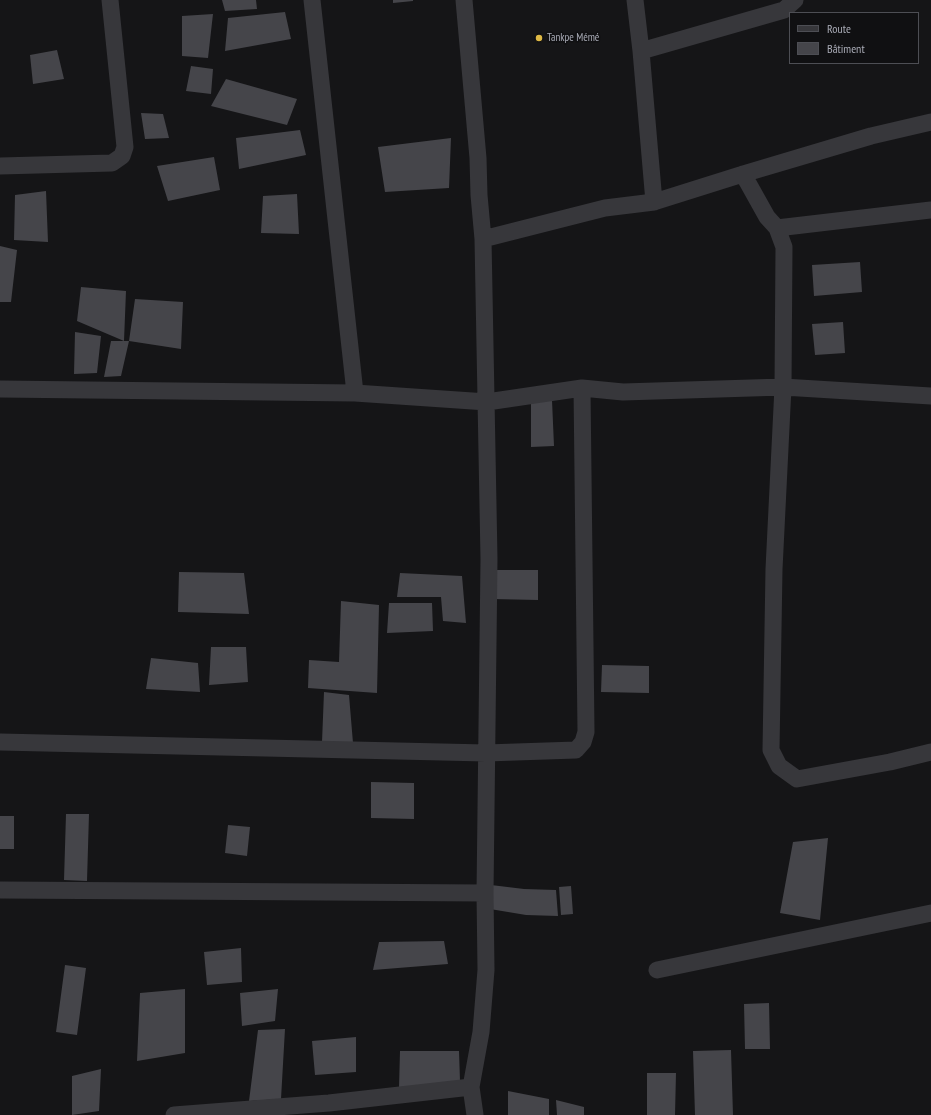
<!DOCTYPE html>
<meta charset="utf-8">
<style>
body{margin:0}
#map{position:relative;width:931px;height:1115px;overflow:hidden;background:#151517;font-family:"PT Sans Narrow",sans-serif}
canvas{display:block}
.legend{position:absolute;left:789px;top:12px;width:130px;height:52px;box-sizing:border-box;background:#101012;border:1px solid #4d4e54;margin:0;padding:5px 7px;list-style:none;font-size:12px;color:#a9abb6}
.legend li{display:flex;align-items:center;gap:8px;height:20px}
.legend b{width:20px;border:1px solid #4d4e54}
</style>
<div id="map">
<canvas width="931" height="1115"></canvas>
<ul class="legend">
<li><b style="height:5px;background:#37373b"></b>Route</li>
<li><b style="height:11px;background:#45454a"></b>Bâtiment</li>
</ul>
</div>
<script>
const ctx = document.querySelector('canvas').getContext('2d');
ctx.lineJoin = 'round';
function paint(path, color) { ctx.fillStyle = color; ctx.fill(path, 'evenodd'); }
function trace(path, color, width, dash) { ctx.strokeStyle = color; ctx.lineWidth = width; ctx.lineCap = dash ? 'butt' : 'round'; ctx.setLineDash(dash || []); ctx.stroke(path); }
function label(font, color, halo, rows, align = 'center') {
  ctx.font = font + ' "PT Sans Narrow",sans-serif'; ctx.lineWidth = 3; ctx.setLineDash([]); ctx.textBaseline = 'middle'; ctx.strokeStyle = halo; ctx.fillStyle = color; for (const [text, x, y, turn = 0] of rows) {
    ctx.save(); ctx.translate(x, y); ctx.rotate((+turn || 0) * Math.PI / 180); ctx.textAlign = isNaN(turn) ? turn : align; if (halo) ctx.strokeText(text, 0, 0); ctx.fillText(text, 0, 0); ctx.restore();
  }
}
paint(new Path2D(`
 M222,0H256L257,9L225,11Z
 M393,0H413V1L393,3Z
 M285,12L291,39L225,51L228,18Z
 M213,14L208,58L182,56V16Z
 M57,50L64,79L33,84L30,55Z
 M191,66L213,69L211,94L186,91Z
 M226,79L297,99L287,125L211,106Z
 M141,113L163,114L169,138L145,139Z
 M300,130L306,155L239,169L236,138Z
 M451,138L449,188L385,192L378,147Z
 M214,157L220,190L168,201L157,166Z
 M46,191L48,242L14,240L15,195Z
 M297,194L299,234L261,233L263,196Z
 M0,246L17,250L11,302H0Z
 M860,262L862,292L814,296L812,265Z
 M81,287L126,291L124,341H129L121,376L104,377L111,341H124L77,321Z
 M135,299L183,302L181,349L129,341Z
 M843,322L845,353L815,355L812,324Z
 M75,332L101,336L97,373L74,374Z
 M552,400L554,446L531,447V401Z
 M492,570H538V600L492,599Z
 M179,572L244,573L249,614L178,612Z
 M400,573L462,576L466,623L443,621L441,597H397Z
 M341,601L379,605L377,693L308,688L309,660L339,662Z
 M389,603H432L433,631L387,633Z
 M211,647H246L248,682L209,685Z
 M151,658L198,663L200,692L146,689Z
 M602,665L649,666V693L601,692Z
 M324,692L349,695L353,743L322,742Z
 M371,782L414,783V819L371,818Z
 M66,814H89L87,881L64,880Z
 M0,816H14V849H0Z
 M228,825L250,827L247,856L225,853Z
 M828,838L820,920L780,913L793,842Z
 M491,885L524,889L556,890L558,916L526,915L490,909Z
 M571,886L573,914L561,915L559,887Z
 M444,941L448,964L373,970L379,942Z
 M241,948L242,982L207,985L204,952Z
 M65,965L86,968L77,1035L56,1032Z
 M185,989V1053L137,1061L140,993Z
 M278,989L275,1021L242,1026L240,993Z
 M769,1003L770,1049H745L744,1004Z
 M285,1029L281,1099L249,1101L258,1030Z
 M356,1037V1072L315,1075L312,1041Z
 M731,1050L733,1115H695L693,1051Z
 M400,1051H459L460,1081L399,1088Z
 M101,1069L99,1111L72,1115V1076Z
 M647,1073H676L675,1115H647Z
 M508,1091L549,1099V1115H508Z
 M556,1100L584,1107V1115H557Z`), '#45454a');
trace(new Path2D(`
 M312,0L355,393
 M635,0L641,51L654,202
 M641,51L784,10L795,0
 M0,166L112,163L122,156L125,147L110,0
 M743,174L767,217L777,228L784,247L783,387L774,569L771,750L779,766L797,779L890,762L931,752
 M777,228L931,210
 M483,239L605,208L654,202L743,174L871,136L931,122
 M0,389L355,393L487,402L582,388L623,392L783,387L931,396
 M0,742L486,753L576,750L583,742L586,732L582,388
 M0,890L485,893
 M657,970L931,913
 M471,1087L475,1115
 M174,1115L329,1103L471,1087L481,1032L486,970L485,893L489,559L483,239L479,195L478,158L464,0`), '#37373b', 17);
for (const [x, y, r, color] of [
 [539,38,4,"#dfb945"]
]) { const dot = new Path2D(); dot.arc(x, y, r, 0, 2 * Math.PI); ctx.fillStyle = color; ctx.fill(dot); trace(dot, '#101012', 1.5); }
label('11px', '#a9abb6', '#101012', [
 ["Tankpe Mémé",547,38]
], 'left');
</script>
